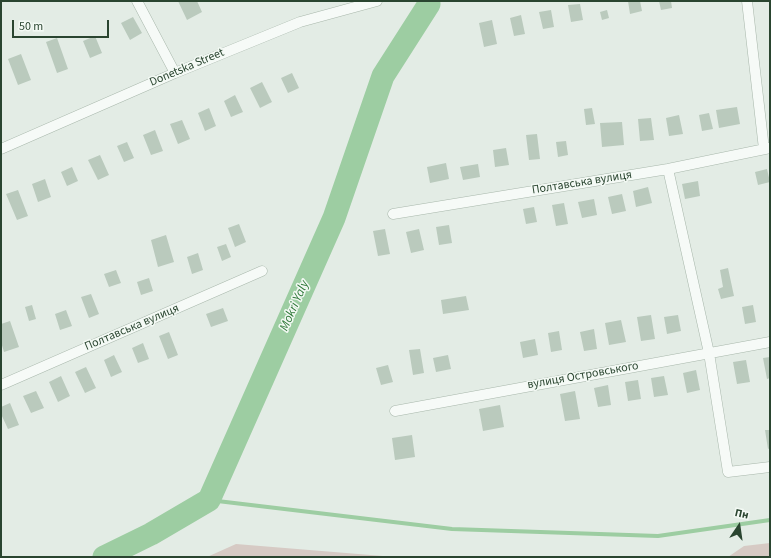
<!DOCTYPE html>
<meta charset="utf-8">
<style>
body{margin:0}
#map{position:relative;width:771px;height:558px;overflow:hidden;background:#e3ece5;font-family:"Source Sans 3",sans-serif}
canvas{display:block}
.frame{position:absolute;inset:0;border:2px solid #2a4530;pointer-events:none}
.north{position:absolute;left:719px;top:506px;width:40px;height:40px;-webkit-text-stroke:3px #f3f9f4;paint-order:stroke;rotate:13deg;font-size:11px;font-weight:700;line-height:16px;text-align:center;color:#2a4530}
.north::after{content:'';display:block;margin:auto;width:14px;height:18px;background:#2a4530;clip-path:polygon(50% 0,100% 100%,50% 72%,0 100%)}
.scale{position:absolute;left:12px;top:20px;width:97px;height:18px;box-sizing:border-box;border:2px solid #2a4530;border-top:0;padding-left:5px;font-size:12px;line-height:14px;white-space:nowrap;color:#2a4530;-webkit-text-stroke:3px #f3f9f4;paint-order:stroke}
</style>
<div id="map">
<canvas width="771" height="558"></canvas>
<div class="frame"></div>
<div class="north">Пн</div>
<div class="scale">50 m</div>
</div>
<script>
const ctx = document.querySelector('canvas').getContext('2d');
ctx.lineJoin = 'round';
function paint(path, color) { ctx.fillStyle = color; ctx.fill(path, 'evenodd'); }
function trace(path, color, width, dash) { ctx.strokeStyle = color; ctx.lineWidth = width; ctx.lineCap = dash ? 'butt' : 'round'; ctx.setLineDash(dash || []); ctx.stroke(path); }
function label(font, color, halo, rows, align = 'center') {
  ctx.font = font + ' "Source Sans 3",sans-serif'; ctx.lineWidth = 3; ctx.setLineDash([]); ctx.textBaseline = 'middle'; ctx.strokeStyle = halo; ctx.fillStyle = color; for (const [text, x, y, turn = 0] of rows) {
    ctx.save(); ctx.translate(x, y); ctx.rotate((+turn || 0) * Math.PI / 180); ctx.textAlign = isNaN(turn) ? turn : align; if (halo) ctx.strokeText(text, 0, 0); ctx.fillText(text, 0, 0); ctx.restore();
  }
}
paint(new Path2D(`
 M770,543V557H728L744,546Z
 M236,544L395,557H207Z`), '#d6cac4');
trace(new Path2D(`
 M209,500L452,529L658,536L770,520`), '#9dcda2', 4);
trace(new Path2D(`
 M104,557L151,534L209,500L334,218L383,76L429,4`), '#9dcda2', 23);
paint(new Path2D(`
 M178,1H197L202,12L187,20Z
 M628,1H640L642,11L630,14Z
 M659,1H671L672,8L661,10Z
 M580,4L583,20L571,22L568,5Z
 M551,10L554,27L543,29L539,12Z
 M607,10L609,18L602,20L600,12Z
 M521,15L525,34L514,36L510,18Z
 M133,17L142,33L130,40L121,23Z
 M492,20L497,44L484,47L479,23Z
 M95,36L102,53L90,58L83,41Z
 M57,38L68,69L57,73L46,42Z
 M21,54L31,80L18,85L8,59Z
 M292,73L299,88L288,93L281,78Z
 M262,82L272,102L260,108L250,88Z
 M235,95L243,112L231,117L224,101Z
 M737,107L740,124L719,128L716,110Z
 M209,108L216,126L205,131L198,113Z
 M592,108L595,124L586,125L584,109Z
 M709,113L713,129L702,131L699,115Z
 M679,115L683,134L669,136L666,118Z
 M651,118L654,140L640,141L638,119Z
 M182,120L190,139L178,144L170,124Z
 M622,122L624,145L602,147L600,123Z
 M155,130L163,151L151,155L143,135Z
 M537,134L540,159L529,160L526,135Z
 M566,141L568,155L558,157L556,142Z
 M127,142L134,158L124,162L117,146Z
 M506,148L509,165L495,167L493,150Z
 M100,155L109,175L98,180L88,160Z
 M446,163L449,179L430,183L427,167Z
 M478,164L480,177L463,180L460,167Z
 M72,167L78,181L67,186L61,172Z
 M767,169L770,182L758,185L755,172Z
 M45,179L51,197L38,202L32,184Z
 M698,181L700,196L685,199L682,184Z
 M648,187L652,203L636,207L633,191Z
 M18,190L28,216L17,220L6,194Z
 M622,194L626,211L612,214L608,197Z
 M594,199L597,215L582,218L578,202Z
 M564,203L568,224L556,226L552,205Z
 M534,207L537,222L526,224L523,209Z
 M239,224L246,242L235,247L228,228Z
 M449,225L452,243L439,245L436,227Z
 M385,229L390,254L378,256L373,231Z
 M419,229L424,250L411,253L406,232Z
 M166,235L174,262L158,267L151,240Z
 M226,244L231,257L222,261L217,247Z
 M198,253L203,270L192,274L187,257Z
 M728,268L734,296L721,299L718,289L723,287L720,270Z
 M116,270L121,283L109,287L104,274Z
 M149,278L153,291L141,295L137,282Z
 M91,294L99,314L89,318L81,297Z
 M466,296L469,310L443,314L441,300Z
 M32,305L36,319L29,321L25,307Z
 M753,305L756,322L745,324L742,307Z
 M223,308L228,321L211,327L206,314Z
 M66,310L72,326L60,330L55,314Z
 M651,315L655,339L641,341L637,317Z
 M678,315L681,331L667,334L664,317Z
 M621,320L626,342L609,345L605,323Z
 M10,321L19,347L4,352L1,342V324Z
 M594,329L597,349L584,351L580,332Z
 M559,331L562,350L551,352L548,333Z
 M169,332L178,355L168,359L159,336Z
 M535,339L538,355L523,358L520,342Z
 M143,343L149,359L138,363L132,348Z
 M420,349L424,373L413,375L409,350Z
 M114,355L122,372L111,377L104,360Z
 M448,355L451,369L436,372L433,358Z
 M770,357V378L767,379L763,358Z
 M746,360L750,382L737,384L733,362Z
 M388,365L393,382L381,385L376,368Z
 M86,367L96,388L85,393L75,372Z
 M696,370L700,390L687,393L683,373Z
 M61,376L70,396L58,402L49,382Z
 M664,376L668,395L654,397L651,378Z
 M638,380L641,399L628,401L625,382Z
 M608,385L611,405L598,407L594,388Z
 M36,391L44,408L31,413L23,396Z
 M575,391L580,419L565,421L560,394Z
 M10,403L19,425L8,429L1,414V407Z
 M500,405L504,427L483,431L479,409Z
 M765,430H770V448L768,449Z
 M412,435L415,457L395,460L392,438Z`), '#bacabd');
const minor = new Path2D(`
 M137,1L175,73
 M747,1L764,149
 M1,149L175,73L300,22L377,1
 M668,169L709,353L728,472L770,467
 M393,214L668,169L770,148
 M1,385L262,271
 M395,411L770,342`);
trace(minor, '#a8b7ab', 11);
trace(minor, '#f6faf7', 10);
label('12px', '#2a4530', '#f3f9f4', [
 ["Donetska Street",187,68,-23],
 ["Полтавська вулиця",582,183,-9],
 ["Полтавська вулиця",132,328,-23],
 ["вулиця Островського",583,376,-10]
]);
label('italic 13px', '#327b3c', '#f3f9f4', [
 ["Mokri Yaly",295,306,-66]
]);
</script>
